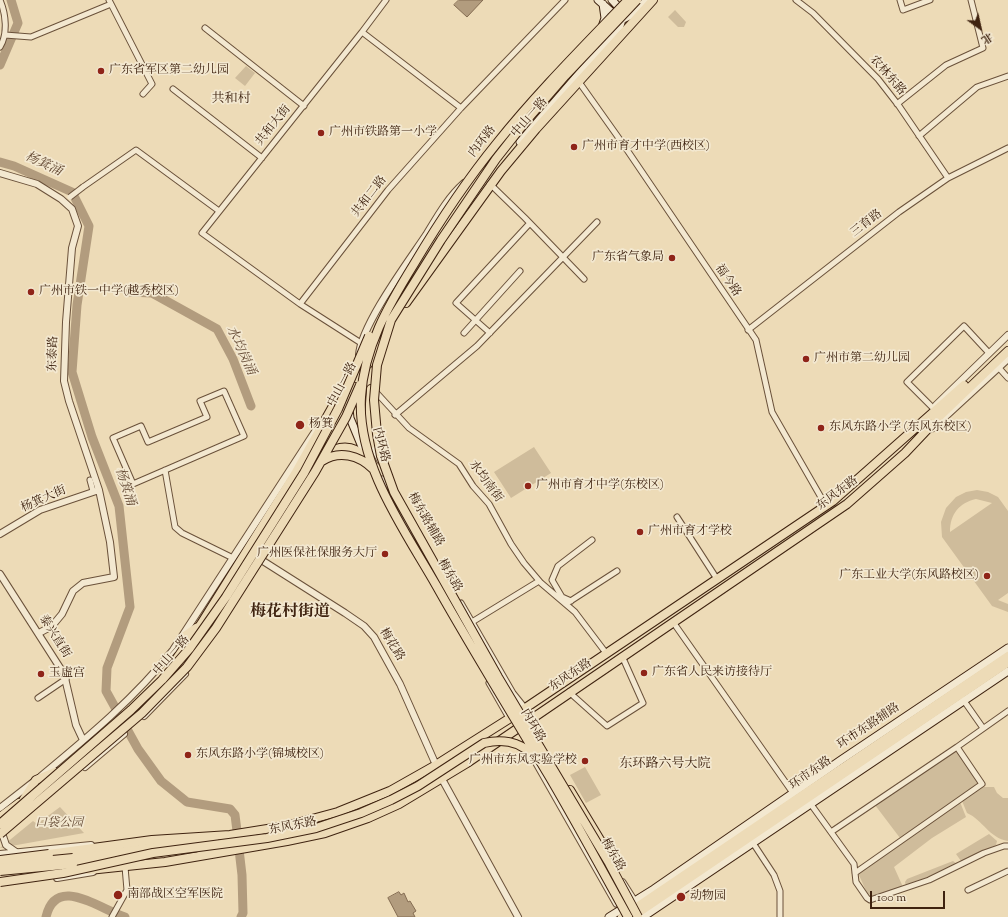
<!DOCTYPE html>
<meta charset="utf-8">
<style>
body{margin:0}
#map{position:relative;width:1008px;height:917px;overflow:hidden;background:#eddbb7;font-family:"Sorts Mill Goudy","Noto Serif SC",serif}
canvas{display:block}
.north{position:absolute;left:960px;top:8px;width:40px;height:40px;-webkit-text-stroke:3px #f3e8d0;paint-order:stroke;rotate:147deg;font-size:11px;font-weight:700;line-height:16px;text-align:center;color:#3f2310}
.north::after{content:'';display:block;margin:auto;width:14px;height:18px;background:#3f2310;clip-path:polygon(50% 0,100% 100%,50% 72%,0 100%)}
.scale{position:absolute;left:870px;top:891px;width:75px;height:18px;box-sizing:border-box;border:2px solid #3f2310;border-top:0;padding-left:5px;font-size:12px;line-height:14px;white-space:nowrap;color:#3f2310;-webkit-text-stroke:3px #f3e8d0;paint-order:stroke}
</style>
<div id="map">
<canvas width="1008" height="917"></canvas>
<div class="north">北</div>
<div class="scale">100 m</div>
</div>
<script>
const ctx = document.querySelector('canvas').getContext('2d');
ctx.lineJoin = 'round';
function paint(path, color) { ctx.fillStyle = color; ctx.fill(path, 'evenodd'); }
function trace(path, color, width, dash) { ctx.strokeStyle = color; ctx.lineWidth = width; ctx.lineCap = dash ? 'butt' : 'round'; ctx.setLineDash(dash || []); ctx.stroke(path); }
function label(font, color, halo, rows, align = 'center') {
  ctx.font = font + ' "Sorts Mill Goudy","Noto Serif SC",serif'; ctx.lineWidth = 3.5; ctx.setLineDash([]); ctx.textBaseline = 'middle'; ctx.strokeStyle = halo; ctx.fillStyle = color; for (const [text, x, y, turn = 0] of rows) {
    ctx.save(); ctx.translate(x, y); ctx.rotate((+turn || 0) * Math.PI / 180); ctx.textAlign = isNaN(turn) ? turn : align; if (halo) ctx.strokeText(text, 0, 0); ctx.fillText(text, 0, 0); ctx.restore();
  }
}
paint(new Path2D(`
 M675,10L686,22L684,27H678L668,17Z
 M246,66L255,73L245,86L235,78Z
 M534,447L551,473L511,498L494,472Z
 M977,490L988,492L998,497L1008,511V593L998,600L1008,604V612L992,606L942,537L941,522L946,508L956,497L966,492ZM976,499L992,503L950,532C950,514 959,503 976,499Z
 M956,750L979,784L900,838L875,805Z
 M585,767L601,795L586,803L570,775Z
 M982,787H994L997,793L1003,798H1008V841C989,838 983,820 967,813L962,801Z
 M960,802L966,817L932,838L894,867L903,887L872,896L867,893L858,873Z
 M60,807L84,833L0,848L33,821L37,824Z
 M989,834L997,841L996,845L970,859L961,861L956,854Z
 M953,861L957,864L929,878L906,886L905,882L907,879Z`), '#cfbc9b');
const water = new Path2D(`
 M459,0H483L467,17L454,5Z
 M399,892L401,895L404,893L408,902L410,901L416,911L413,913L415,917H398L388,898Z`);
paint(water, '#b29c7e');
trace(water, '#846c52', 1);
trace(new Path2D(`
 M0,65L18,23L11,0
 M0,162L14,166L72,192L89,226L77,305L72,372L92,437L119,506L130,607L107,668L106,691L138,749L161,781L187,802L230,809L235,815L237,831
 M129,292L152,293L217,329L233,359L251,406
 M238,841L242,875L243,913L241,917
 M46,917C56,874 99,909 125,917`), '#b29c7e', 9);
const minor = new Path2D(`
 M109,0L152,84L143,94
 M796,0L813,13L878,79L899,106L948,178
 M900,0L903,10L930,0
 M205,28L304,106
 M362,32L461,108
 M5,35L31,37L111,4
 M0,47C8,34 6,14 0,0
 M579,82L623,144L756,340L772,412L826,506
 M173,89L262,158
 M897,104L946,65L983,48L971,0
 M919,136L977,87L1008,76
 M490,184L525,218L584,279
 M83,187L136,150L219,211
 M300,304L388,190L461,108L565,0
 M748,330L899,212L948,178L1008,148
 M464,333L520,271
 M490,333L456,303L530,223
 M361,343L300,304L202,233L362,32L386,0
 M999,368L1008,378
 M374,390L409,428L459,464L473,486L489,504L511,544L524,563L541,583L575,612L606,653
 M224,391L244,436L133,484L113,438L141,426L148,442L207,417L200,401Z
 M933,408L907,382L964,326L989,353
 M395,415L477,346L597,222
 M371,444L380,461
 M165,470L175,527L182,533L233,558
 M90,480L93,491
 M677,517L717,579
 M571,601L562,597L552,580L558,566L592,540
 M569,602L617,571
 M461,603L513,693L525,708
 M472,622L539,581
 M673,622L793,793
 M489,683L509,718
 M569,692L607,726L643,703L622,656
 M38,698L66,679
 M962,698L983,728
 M530,753L616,904
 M810,803L854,864L856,882L867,898L870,900L929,880L984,853L1004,846H1008
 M831,832L957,747
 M753,843L774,875L780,891V917
 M855,873L982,784L957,747L1008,711
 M623,882L635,901
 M968,890L1008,871
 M112,917L127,890L125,867`);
const tertiary = new Path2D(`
 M0,173L37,184L61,199L72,209L78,226L72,248L66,322L64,381L69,401L99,490L110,542L114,577L83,583L73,591L62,614L52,626L39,633
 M359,355C361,325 408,262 426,235C437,217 448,197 464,183
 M936,405L1008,335
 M933,428L1008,359
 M0,534L40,510L99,490
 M263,561L345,613L364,626L374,637L400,684L436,765
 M0,574L64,674L76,725L83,740
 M144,716L185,674
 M85,767L124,734
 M41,776C88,737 135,698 173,650L316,430
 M442,779L518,917
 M0,808L32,783
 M3,836L6,845L16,852
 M0,854L91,845
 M57,878L93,872`);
const secondary = new Path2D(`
 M598,0L615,15L623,19L631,15L647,0
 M602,27L605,18L603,4
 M520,142L620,26L624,13L612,0
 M349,409L350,418L367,459
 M382,480L441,583
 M578,819L620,891
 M609,917L654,889L841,760L1008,648
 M643,917L1008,671`);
const primary = new Path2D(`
 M406,303L501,171L536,129L653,0
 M368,364L384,336
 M371,444L369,418L371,389
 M323,456C338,445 353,444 367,458
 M307,475L320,453L355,387
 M183,637L196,628
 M177,658L201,624L296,472L347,381
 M83,756C143,706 190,661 232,595
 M24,799L36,780L55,772
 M0,817L19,803
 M201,850L227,849
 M73,858L214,839
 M73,864L112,859`);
const trunk = new Path2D(`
 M570,790L608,853
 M49,854L152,840L230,835L286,826L338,812L390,791L436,765L515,715L833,501L964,385
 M89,870L165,862L287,841L325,833L368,818L399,804L467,763L847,504L905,453L940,416L1008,351
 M622,917L1008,656
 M632,917L1007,663`);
trace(minor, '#6a513a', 7);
trace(tertiary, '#6a513a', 8);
trace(secondary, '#3f2310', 9);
trace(primary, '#3f2310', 10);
trace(trunk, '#3f2310', 10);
trace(minor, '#f3e8d0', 5);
trace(tertiary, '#f3e8d0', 6);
trace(secondary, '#f3e8d0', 7);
trace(primary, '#eddbb7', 8);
trace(trunk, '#eddbb7', 8);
const minorBridge = new Path2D(`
 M70,197L83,187`);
const primaryBridge = new Path2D(`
 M0,865L73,858
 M0,871L73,864`);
const trunkBridge = new Path2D(`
 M628,0C583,47 537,93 497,143C466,181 439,222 414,264C388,306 364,347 361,397C357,465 404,529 436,585C472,649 511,712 549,776C576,822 602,870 628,917
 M637,0L565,76L526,121L496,159L441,240L391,320L377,365L374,400L377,434L381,456L394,492L498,677L609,863L638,917
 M322,461C339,450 359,455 373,469
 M0,824L131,710L162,680L190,648L226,597L304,473L338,409L369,336
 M0,834L142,713L187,667L216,628L315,472L346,417L360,385
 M0,860L49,854
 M0,882L63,873L153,853L267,838L316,828L361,813L391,800L418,786L484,743C501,739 519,741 531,754`);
trace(minorBridge, '#6a513a', 7, []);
trace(primaryBridge, '#3f2310', 10, []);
trace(trunkBridge, '#3f2310', 10, []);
trace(minorBridge, '#f3e8d0', 5);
trace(primaryBridge, '#eddbb7', 8);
trace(trunkBridge, '#eddbb7', 8);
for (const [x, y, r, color] of [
 [101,71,4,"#8f2418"],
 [321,133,4,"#8f2418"],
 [574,147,4,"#8f2418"],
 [672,258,4,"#8f2418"],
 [31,292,4,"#8f2418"],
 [806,359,4,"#8f2418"],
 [300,425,5,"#8f2418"],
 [821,428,4,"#8f2418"],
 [528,486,4,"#8f2418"],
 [640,532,4,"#8f2418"],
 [385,554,4,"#8f2418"],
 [987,576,4,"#8f2418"],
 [644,673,4,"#8f2418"],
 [41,674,4,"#8f2418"],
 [188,755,4,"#8f2418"],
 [585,761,4,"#8f2418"],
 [118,895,5,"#8f2418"],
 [681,897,5,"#8f2418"]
]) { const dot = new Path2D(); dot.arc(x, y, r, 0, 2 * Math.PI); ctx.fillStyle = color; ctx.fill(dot); trace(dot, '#f3e8d0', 1.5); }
label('12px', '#3f2310', '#f3e8d0', [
 ["广东省军区第二幼儿园",109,71],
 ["广州市铁路第一小学",329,133],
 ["广州市育才中学(西校区)",582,147],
 ["广东省气象局",664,258,"right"],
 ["广州市铁一中学(越秀校区)",39,292],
 ["广州市第二幼儿园",814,359],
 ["杨箕",309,425],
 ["东风东路小学 (东风东校区)",829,428],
 ["广州市育才中学(东校区)",536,486],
 ["广州市育才学校",648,532],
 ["广州医保社保服务大厅",377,554,"right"],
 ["广东工业大学(东风路校区)",979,576,"right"],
 ["广东省人民来访接待厅",652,673],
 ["玉虛宫",49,674],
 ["东风东路小学(锦城校区)",196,755],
 ["广州市东风实验学校",577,761,"right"],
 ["南部战区空军医院",127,895],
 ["动物园",690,897]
], 'left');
label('12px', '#3f2310', '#f3e8d0', [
 ["农林东路",887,76,49],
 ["中山一路",530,118,-49],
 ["共和大街",274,126,-51],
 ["内环路",483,142,-52],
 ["共和二路",370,197,-52],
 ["三育路",867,224,-38],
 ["福今路",727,281,56],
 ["东泰路",54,354,-88],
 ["中山一路",343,385,-62],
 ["内环路",380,445,75],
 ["水均南街",485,482,54],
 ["东风东路",838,494,-37],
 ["杨箕大街",44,500,-24],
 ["梅东路辅路",425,520,60],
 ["梅东路",449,576,59],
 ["泰兴直街",54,637,58],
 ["梅花路",391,645,58],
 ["中山一路",172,656,-49],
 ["东风东路",571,676,-34],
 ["内环路",532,726,59],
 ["环市东路辅路",869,727,-34],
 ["环市东路",811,774,-35],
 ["东风东路",293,827,-11],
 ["梅东路",612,855,60]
]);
label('italic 12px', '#634933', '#f3e8d0', [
 ["口袋公园",59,824]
]);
label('13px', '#3f2310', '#f3e8d0', [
 ["共和村",231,100],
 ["东环路六号大院",665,765]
]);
label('italic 13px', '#624731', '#f3e8d0', [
 ["杨箕涌",43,165,25],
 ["水均岗涌",240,351,65],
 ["杨箕涌",124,487,72]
]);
label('bold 16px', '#3f2310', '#f3e8d0', [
 ["梅花村街道",290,613]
]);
</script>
